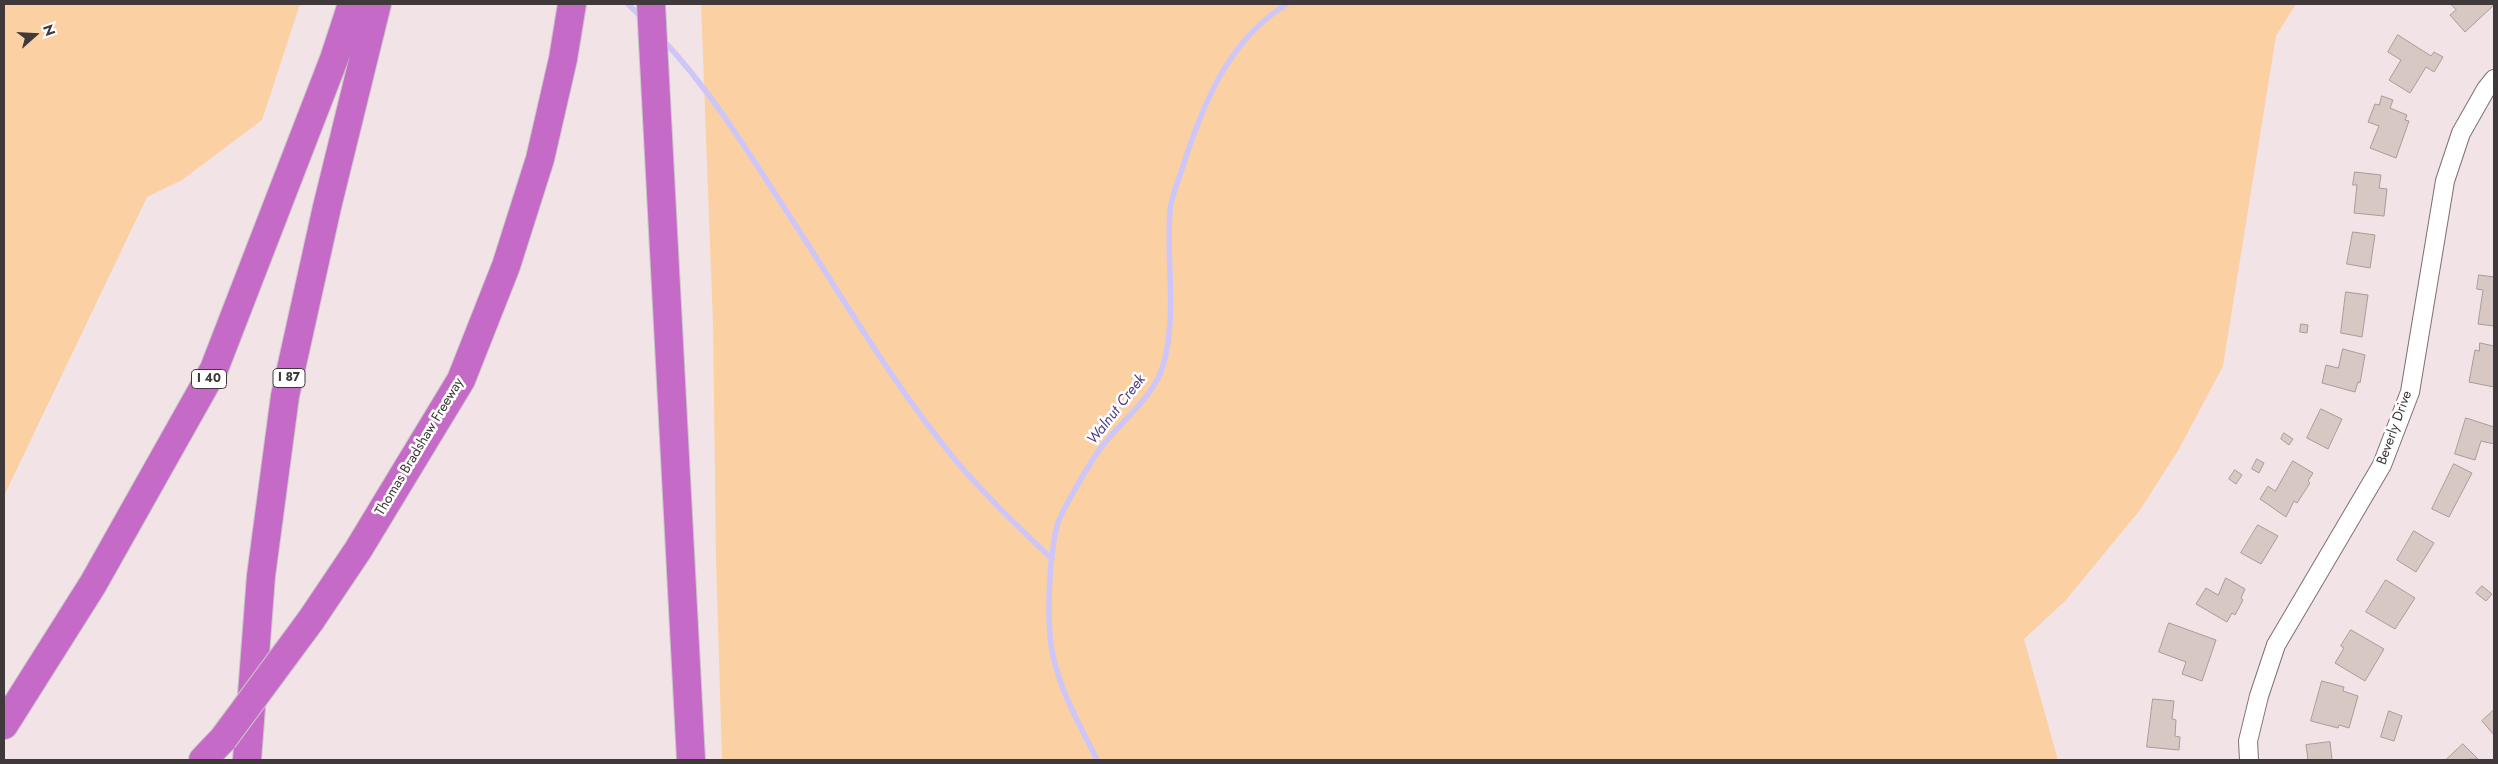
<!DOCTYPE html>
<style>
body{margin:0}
#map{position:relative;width:2498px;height:764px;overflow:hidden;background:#f2e3e6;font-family:Jost,sans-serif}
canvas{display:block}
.frame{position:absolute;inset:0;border:5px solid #3f393b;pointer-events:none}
.north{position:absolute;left:10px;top:10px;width:50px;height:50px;-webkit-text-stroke:4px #fff;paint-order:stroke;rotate:71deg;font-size:14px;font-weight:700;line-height:20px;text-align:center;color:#3f393b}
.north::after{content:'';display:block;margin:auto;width:18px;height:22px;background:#3f393b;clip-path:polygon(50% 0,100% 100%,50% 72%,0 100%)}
</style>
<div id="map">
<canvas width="2498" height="764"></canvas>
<div class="frame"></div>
<div class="north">N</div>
</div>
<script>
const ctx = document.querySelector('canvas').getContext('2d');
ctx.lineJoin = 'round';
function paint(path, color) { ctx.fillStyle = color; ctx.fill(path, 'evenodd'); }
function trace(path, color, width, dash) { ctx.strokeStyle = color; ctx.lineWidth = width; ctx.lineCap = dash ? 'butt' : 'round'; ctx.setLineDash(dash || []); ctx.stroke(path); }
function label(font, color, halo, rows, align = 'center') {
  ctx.font = font + ' Jost,sans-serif'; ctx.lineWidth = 5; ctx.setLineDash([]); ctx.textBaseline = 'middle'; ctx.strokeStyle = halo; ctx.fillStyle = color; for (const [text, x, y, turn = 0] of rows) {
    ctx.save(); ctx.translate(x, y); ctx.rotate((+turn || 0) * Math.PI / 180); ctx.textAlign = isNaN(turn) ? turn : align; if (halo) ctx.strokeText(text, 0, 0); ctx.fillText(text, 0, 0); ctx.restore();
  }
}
paint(new Path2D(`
 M4,4H300L262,120L182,180L147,197L4,496Z
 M701,4H1871L1872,7V4H2296L2276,36L2223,366L2179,449L2140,510L2065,601L2024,639L2058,760H722L716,559L713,324Z`), '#fbd1a3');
trace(new Path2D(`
 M628,4L643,19
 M663,40C712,92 750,155 789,215C843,298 893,385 957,462C986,496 1019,528 1052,559
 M1097,760C1081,727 1061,693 1053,656C1046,623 1049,559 1057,526C1060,513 1091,461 1100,449C1121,420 1155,398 1164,362C1177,313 1166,260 1170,211C1171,196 1179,180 1183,166C1203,104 1228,40 1287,4`), '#cec6f9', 5.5);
const building = new Path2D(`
 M2451,4H2494V5L2465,32L2450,15L2456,10Z
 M2398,35L2431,56L2434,52L2443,57L2434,72L2426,67L2410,93L2389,80L2401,60L2388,52Z
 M2382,96L2393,100L2390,108L2407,115L2405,120L2409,121L2396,158L2370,148L2379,126L2368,122L2375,104L2379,105Z
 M2355,172L2381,175L2379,188L2387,189L2384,216L2354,213L2357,185H2353Z
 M2353,232L2375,235L2370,268L2347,264Z
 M2479,275L2494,277V326L2478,324L2483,290L2477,289Z
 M2346,292L2368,295L2362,337L2341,333Z
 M2301,324L2308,325L2307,333L2300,332Z
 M2480,343L2494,346V387L2469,382L2475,350L2479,351Z
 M2343,349L2365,355L2360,383L2358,382L2355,392L2322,383L2326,365L2338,368Z
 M2321,409L2342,419L2328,449L2307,438Z
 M2466,418L2494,427V444L2481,441L2475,460L2455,454Z
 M2284,433L2293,439L2289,445L2281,439Z
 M2257,459L2264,463L2259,473L2252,469Z
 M2293,461L2313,473L2308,481L2310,483L2297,503L2294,501L2286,517L2260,499L2268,486L2275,491Z
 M2454,464L2472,473L2449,517L2432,509Z
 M2235,470L2242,475L2236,484L2229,479Z
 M2258,525L2278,536L2261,564L2241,553Z
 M2414,531L2434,543L2416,572L2397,560Z
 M2226,578L2245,589L2241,598L2243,600L2235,615L2232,613L2227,622L2196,604L2206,588L2218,595Z
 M2386,580L2415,598L2395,629L2366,612Z
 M2482,586L2492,594L2486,601L2476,593Z
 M2169,623L2216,640L2202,681L2182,674L2186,662L2159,652Z
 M2351,630L2384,649L2365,681L2335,663L2344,648L2341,646Z
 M2322,681L2344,687L2343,691L2358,696L2349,728L2339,725L2338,728L2311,721Z
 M2153,699L2174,701L2172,719L2176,720L2175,736L2180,737L2179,750L2147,747Z
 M2494,710V735L2482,721Z
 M2389,711L2402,716L2394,741L2381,737Z
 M2330,742L2332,760H2308L2306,745Z
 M2463,744L2478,759L2446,760Z`);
paint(building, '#d7c8c4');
trace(building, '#a99b98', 1);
const street = new Path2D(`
 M2249,760L2248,741L2259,696L2276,645L2382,465L2410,392L2445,181L2461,133L2486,89L2494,79`);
const highway = new Path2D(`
 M651,4L691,760
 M311,620L358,550L461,380L506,266L540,159L563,59L572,4
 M4,725L93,584L214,369L334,59L352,4
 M203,760L223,739
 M247,760L261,576L285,396L327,207L377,4`);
trace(street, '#7d7073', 20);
trace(highway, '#c9c8c8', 30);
trace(street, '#fff', 18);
trace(highway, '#c56ac7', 28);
const highwayBridge = new Path2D(`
 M223,739L311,620`);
trace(highwayBridge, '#c9c8c8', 30, []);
trace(highwayBridge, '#c56ac7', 28);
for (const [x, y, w] of [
 [289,378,32],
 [209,379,35]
]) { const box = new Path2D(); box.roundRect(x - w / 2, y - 9.5, w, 19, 4); ctx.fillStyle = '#fff'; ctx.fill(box); trace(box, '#3f393b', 1); }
label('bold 12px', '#3f393b', null, [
 ["I 87",289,378],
 ["I 40",209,379]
]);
label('14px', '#3f393b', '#fff', [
 ["Beverly Drive",2395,428,-70],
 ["Thomas Bradshaw Freeway",420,447,-59]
]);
label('italic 15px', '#53418b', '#fff', [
 ["Walnut Creek",1117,410,-52]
]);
</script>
